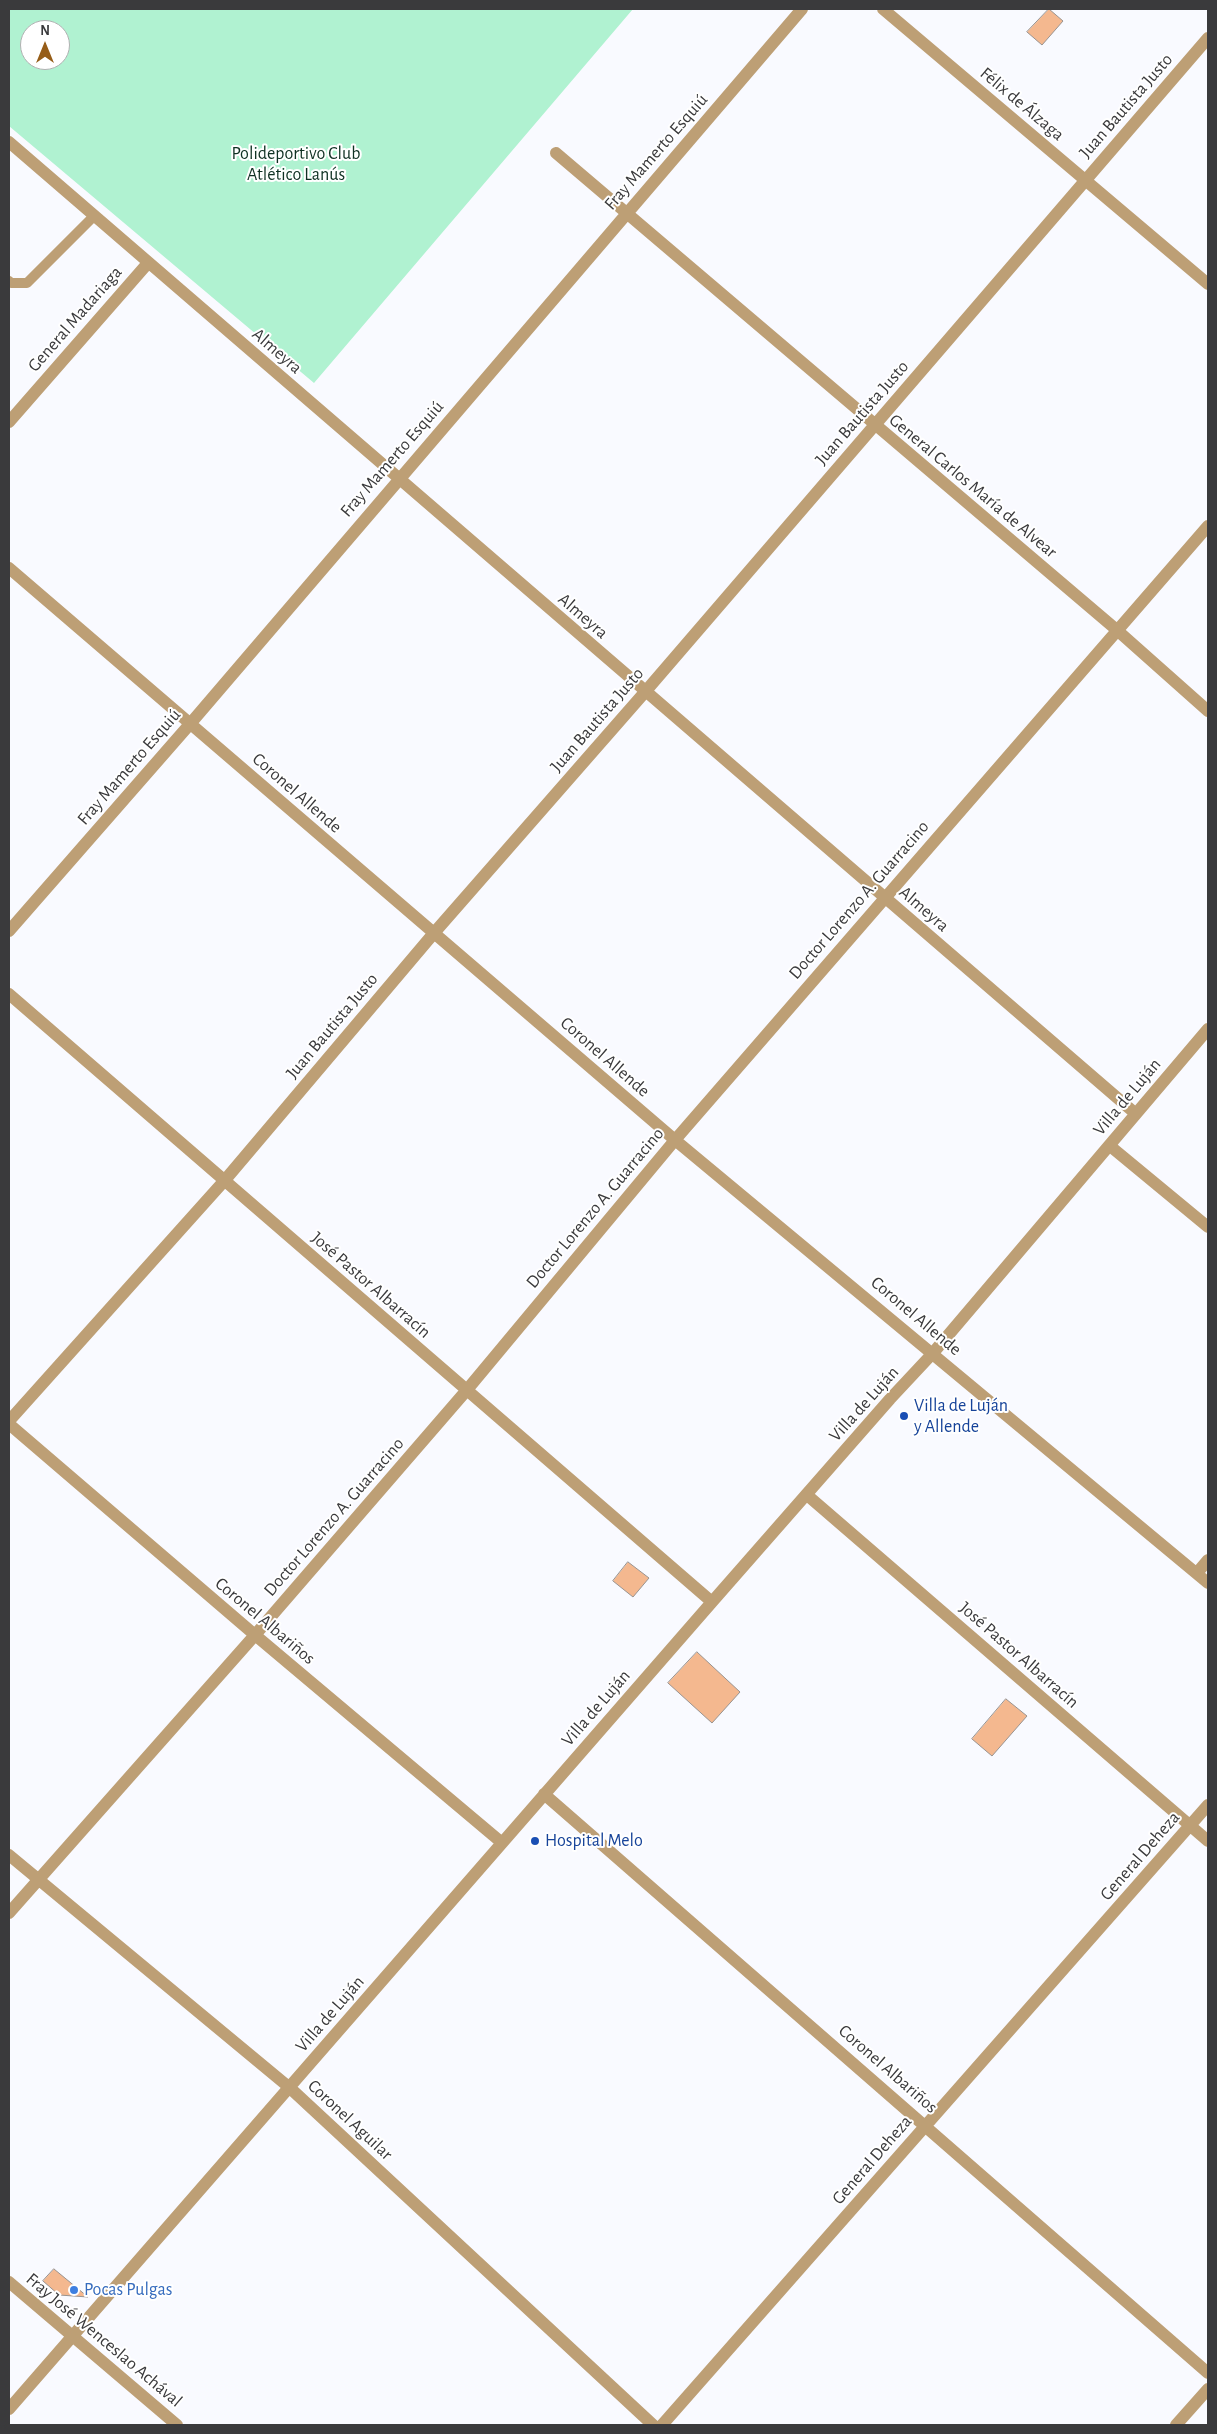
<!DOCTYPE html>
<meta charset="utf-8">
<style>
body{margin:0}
#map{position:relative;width:1217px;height:2434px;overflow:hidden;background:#f9faff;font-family:"Alegreya Sans",sans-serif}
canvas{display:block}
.frame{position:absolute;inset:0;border:10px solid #3a3a3c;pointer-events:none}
.north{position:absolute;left:20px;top:20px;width:50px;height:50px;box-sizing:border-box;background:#fff;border:1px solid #b0b0b1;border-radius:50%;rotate:0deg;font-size:14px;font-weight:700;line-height:20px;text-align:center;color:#3a3a3c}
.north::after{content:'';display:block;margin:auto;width:18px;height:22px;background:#965d18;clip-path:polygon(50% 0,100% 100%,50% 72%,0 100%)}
</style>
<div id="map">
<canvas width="1217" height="2434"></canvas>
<div class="frame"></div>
<div class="north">N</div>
</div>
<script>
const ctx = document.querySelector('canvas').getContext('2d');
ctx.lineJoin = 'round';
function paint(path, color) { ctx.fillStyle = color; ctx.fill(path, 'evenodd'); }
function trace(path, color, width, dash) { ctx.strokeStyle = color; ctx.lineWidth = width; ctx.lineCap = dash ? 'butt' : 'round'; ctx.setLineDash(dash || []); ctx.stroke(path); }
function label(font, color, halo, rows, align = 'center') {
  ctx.font = font + ' "Alegreya Sans",sans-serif'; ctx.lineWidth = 4; ctx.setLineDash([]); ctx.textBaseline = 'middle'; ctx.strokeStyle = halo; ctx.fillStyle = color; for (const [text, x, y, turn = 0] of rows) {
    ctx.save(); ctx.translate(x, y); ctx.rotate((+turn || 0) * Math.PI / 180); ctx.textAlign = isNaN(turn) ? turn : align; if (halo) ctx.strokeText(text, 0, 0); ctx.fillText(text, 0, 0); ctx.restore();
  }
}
paint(new Path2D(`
 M9,9H633L314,383L9,126ZM30,30H60V60H30Z`), '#b0f2d1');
const building = new Path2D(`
 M1049,9L1063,21L1042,45L1027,32Z
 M628,1562L649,1578L633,1597L613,1581Z
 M697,1652L740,1692L712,1723L668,1683Z
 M1006,1699L1027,1716L992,1756L972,1739Z
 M54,2269L88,2297L59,2295L43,2281Z`);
paint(building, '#f4b88f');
trace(building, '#989390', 1);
trace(new Path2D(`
 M9,281L11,283H27L94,216`), '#bd9f75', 10);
trace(new Path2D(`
 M883,9L1208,284
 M9,142L1136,1114
 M556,153L1118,631L1208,711
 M9,422L148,263
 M9,568L675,1140L1208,1583
 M9,931L190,724L802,9
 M9,994C244,1196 476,1400 712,1602
 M1110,1146L1208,1227
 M9,1421L225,1180L434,933L645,692L1208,38
 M9,1424L255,1635L501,1842
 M807,1495L1208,1841
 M1197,1573L1208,1560
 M544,1794L1208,2373
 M9,1855L290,2088L653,2425
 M9,1913L255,1635L466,1391L675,1140L1208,526
 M9,2282L177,2425
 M9,2409L712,1602L890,1399L933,1353L1208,1029
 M662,2425L1208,1805
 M1176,2425L1208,2389`), '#bd9f75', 12);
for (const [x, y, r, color] of [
 [904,1416,5,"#1a4fb4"],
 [535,1841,5,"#1a4fb4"],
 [74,2290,5,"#3f7fe0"]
]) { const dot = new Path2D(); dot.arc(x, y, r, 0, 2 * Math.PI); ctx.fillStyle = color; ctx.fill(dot); trace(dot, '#fff', 2); }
label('18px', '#3a3a3c', '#fff', [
 ["Félix de Álzaga",1022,104,40],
 ["Juan Bautista Justo",1126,106,-49],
 ["Fray Mamerto Esquiú",656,152,-49],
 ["General Madariaga",75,319,-49],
 ["Almeyra",277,351,41],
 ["Juan Bautista Justo",862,413,-49],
 ["Fray Mamerto Esquiú",392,459,-49],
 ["General Carlos María de Alvear",973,486,40],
 ["Almeyra",583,616,41],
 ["Juan Bautista Justo",597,720,-49],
 ["Fray Mamerto Esquiú",129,767,-49],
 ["Coronel Allende",297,793,41],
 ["Doctor Lorenzo A. Guarracino",859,900,-49],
 ["Almeyra",924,909,41],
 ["Juan Bautista Justo",332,1026,-50],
 ["Coronel Allende",605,1057,41],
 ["Villa de Luján",1127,1097,-50],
 ["Doctor Lorenzo A. Guarracino",595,1208,-50],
 ["José Pastor Albarracín",371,1285,41],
 ["Coronel Allende",916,1316,40],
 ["Villa de Luján",864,1404,-48],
 ["Doctor Lorenzo A. Guarracino",334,1517,-49],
 ["Coronel Albariños",265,1621,40],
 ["José Pastor Albarracín",1019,1655,41],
 ["Villa de Luján",596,1708,-49],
 ["General Deheza",1140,1856,-49],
 ["Villa de Luján",330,2014,-49],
 ["Coronel Albariños",888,2069,41],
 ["Coronel Aguilar",350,2120,43],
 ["General Deheza",872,2160,-49],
 ["Fray José Wenceslao Achával",104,2340,40]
]);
label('18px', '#0f3123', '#fff', [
 ["Polideportivo Club",296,154],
 ["Atlético Lanús",296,175]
]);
label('18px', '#164399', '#fff', [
 ["Villa de Luján",914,1406],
 ["y Allende",914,1427],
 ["Hospital Melo",545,1841]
], 'left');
label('18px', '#366cbe', '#fff', [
 ["Pocas Pulgas",84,2290]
], 'left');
</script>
